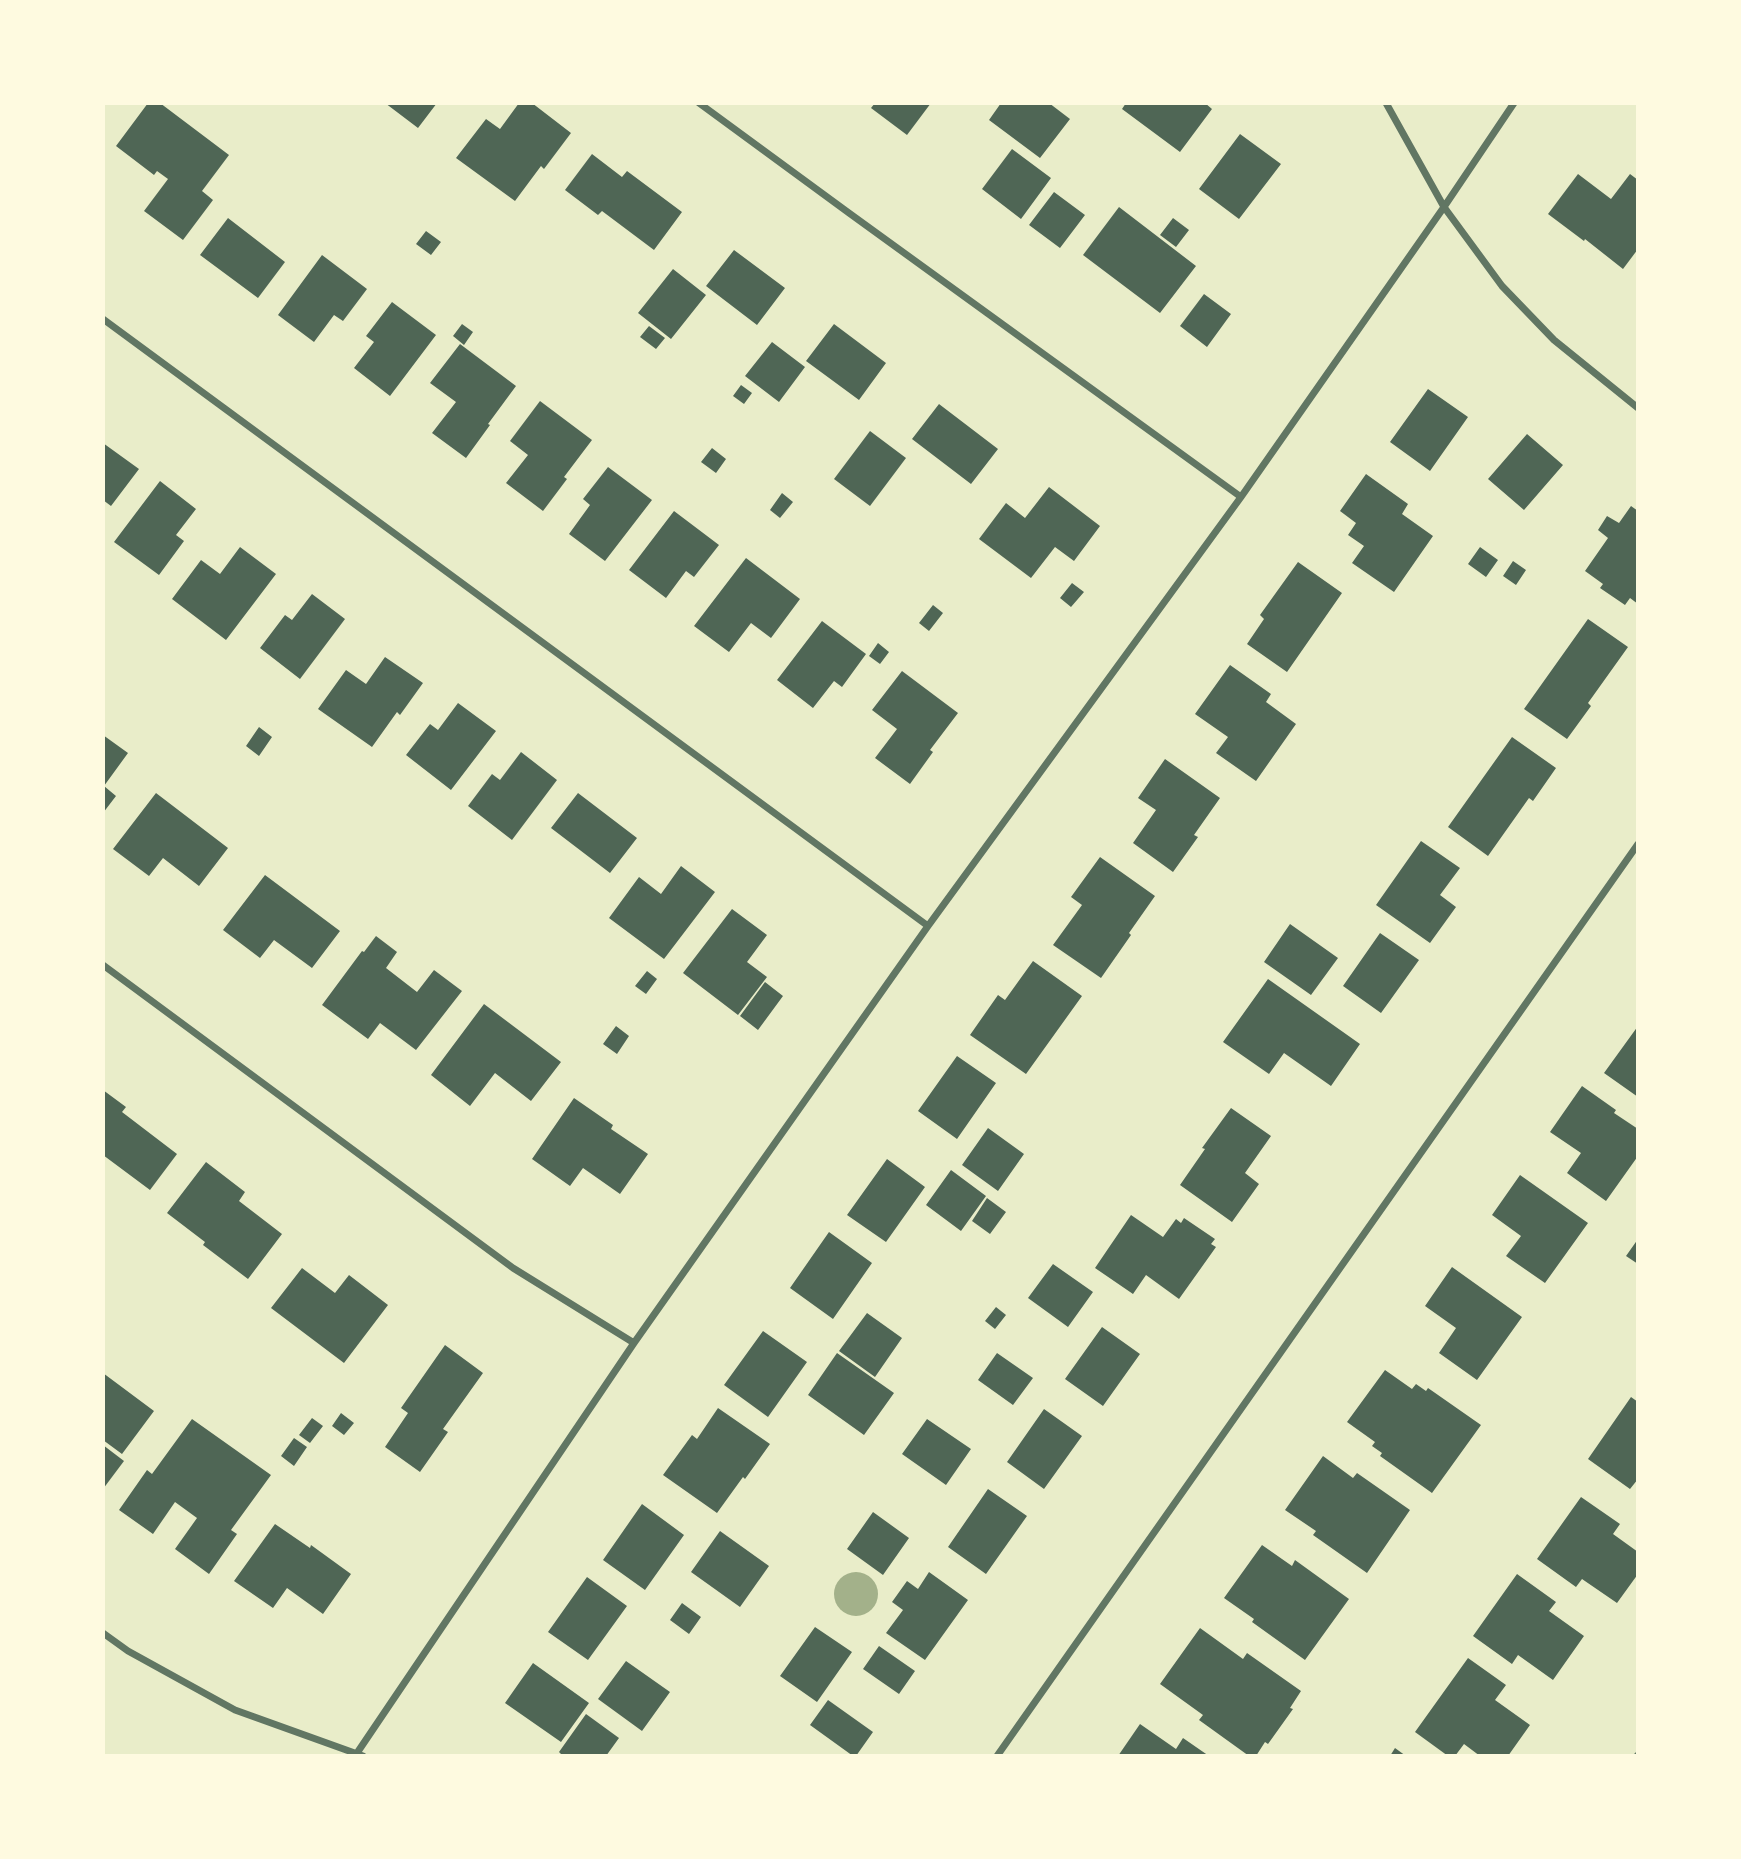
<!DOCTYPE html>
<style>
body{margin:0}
#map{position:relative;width:1741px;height:1859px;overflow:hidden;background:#e9edc9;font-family:"Alegreya Sans",sans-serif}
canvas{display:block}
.frame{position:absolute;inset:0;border:105px solid #fefae0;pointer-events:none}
</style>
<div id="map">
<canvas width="1741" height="1859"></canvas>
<div class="frame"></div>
</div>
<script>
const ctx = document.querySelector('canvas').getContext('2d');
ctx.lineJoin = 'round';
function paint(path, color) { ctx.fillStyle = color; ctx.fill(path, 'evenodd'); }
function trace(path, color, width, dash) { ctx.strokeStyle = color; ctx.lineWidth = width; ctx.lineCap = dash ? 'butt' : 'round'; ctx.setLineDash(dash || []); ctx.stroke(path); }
paint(new Path2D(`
 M834 1594a22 22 0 1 1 44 0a22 22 0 1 1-44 0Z`), '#a3b18a');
paint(new Path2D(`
 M148,103H160L229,155L202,191L213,200L183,240L144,211L168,179L157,171L154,175L116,146Z
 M385,103H437L418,128Z
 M519,103H532L571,133L544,169L541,166L515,201L456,158L486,119L500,129Z
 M875,103H931L907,135L871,108Z
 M1001,103H1049L1070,119L1040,158L989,120Z
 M1126,103H1205L1212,109L1180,152L1122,109Z
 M1240,134L1281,164L1239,219L1199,189Z
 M1012,149L1051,178L1021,219L982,189Z
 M592,154L622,177L627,171L682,212L654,250L602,211L598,215L565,190Z
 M1578,174L1611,199L1630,174L1638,180V249L1623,269L1585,239L1584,241L1548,214Z
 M1054,192L1085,215L1060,248L1029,225Z
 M1119,207L1196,266L1160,313L1083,255Z
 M228,218L285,262L258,298L200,255Z
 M1173,218L1189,230L1176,247L1160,235Z
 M426,231L441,242L431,255L416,244Z
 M734,250L785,288L757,325L706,286Z
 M322,255L367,289L343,321L334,315L314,342L278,315Z
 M673,269L706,295L671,339L638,313Z
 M1204,294L1231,314L1207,347L1180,326Z
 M392,302L436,335L390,396L354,368L374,342L366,336Z
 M462,324L473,332L464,345L453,336Z
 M834,324L886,363L859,400L806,361Z
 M649,326L665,338L656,349L640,337Z
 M772,342L805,367L779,402L745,376Z
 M460,344L516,386L488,424L490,425L466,458L432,433L456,402L430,383Z
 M741,385L752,393L744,404L733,396Z
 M1428,389L1468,417L1430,471L1390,442Z
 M540,401L592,440L564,477L567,479L543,511L506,483L528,455L510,441Z
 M939,404L998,449L971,484L912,439Z
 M870,431L906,458L870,506L834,479Z
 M1527,434L1563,465L1524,510L1488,479Z
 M103,443L139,469L111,506L103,500Z
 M712,448L726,459L716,473L701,462Z
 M608,467L652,500L605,561L569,534L590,505L583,499Z
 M1366,474L1408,504L1402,514L1433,536L1394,592L1352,563L1364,546L1348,535L1356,523L1340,511Z
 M160,481L196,509L176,535L184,541L159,575L114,542Z
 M1049,487L1100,526L1074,561L1055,547L1031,578L979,539L1006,503L1025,518Z
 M782,493L793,502L780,518L770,510Z
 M1631,506L1638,511V604L1630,598L1625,605L1600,588L1603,584L1585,571L1608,538L1598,530L1607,516L1619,523Z
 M674,511L719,545L694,577L686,571L666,598L629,570Z
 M240,547L276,574L226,640L172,599L201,560L220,574Z
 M1480,547L1498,560L1486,577L1468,564Z
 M746,558L800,599L771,638L751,623L729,652L694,626Z
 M1513,561L1526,570L1516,585L1503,576Z
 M1298,562L1342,593L1287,672L1247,644L1264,619L1260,615Z
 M1072,583L1084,592L1071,607L1060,598Z
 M312,594L345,619L300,679L260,648L285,615L292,620Z
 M933,605L943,613L929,631L919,623Z
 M1588,619L1628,647L1588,703L1591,706L1567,739L1524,709Z
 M822,621L866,654L842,687L834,681L813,708L777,680Z
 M878,643L889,652L880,664L869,656Z
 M385,657L423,683L400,715L397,712L372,747L318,709L346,670L366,684Z
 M1230,665L1271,694L1266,702L1296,724L1256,781L1216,753L1228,737L1195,714Z
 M902,671L958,713L930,750L933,752L910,784L875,758L897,729L872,710Z
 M458,703L496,731L451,790L406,755L430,724L438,730Z
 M259,727L272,737L259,756L246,746Z
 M103,735L128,753L104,786L116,796L103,813Z
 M1512,737L1556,768L1533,801L1529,798L1488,856L1448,827Z
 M521,752L557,780L512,840L468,806L492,774L500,780Z
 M1165,759L1220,798L1194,835L1198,837L1173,872L1133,843L1156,810L1138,798Z
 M156,793L228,848L199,886L163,858L149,876L113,849Z
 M578,793L637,838L610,873L551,828Z
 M1421,841L1460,868L1440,895L1456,907L1430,943L1376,905Z
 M1100,857L1155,896L1129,933L1131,935L1101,978L1053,945L1082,905L1071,897Z
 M681,866L715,892L664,959L609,918L639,877L661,894Z
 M265,875L340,931L312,968L274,940L260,958L223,930Z
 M732,909L767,935L747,962L767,977L738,1015L683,973Z
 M1290,924L1338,958L1311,995L1264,962Z
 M1380,933L1419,960L1381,1013L1343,986Z
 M376,936L397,952L386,968L417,992L434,970L462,991L416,1050L380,1023L368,1039L322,1005L362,951L364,952Z
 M1033,961L1082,996L1026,1074L970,1035L998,995L1005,1000Z
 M647,971L657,979L646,994L635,986Z
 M1268,979L1360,1044L1331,1086L1284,1053L1269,1074L1223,1042Z
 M765,982L783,996L758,1030L740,1016Z
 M484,1004L561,1062L531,1101L495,1073L470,1106L431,1075Z
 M616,1026L629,1036L617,1054L603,1044Z
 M1638,1026V1097L1604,1073Z
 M957,1056L996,1083L957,1139L918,1111Z
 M1582,1086L1616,1110L1614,1113L1638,1129V1156L1606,1201L1567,1173L1581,1153L1550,1132Z
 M103,1090L126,1107L122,1112L177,1154L150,1190L103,1155Z
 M574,1098L613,1125L611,1129L648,1154L620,1194L583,1168L570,1186L532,1159Z
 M1231,1108L1271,1136L1245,1173L1259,1184L1232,1222L1180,1185L1205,1149L1202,1148Z
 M988,1128L1024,1154L998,1191L962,1165Z
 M887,1159L925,1187L886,1242L847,1215Z
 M206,1162L245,1192L239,1201L282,1234L248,1279L203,1245L205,1242L167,1213Z
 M951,1170L986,1196L961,1231L926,1205Z
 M1520,1175L1588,1223L1545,1283L1506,1256L1521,1236L1492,1215Z
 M987,1198L1006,1212L990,1234L972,1221Z
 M1131,1215L1163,1237L1176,1219L1181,1223L1184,1218L1215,1239L1211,1244L1216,1247L1179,1299L1146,1275L1133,1294L1095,1268Z
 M829,1232L872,1263L833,1319L790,1288Z
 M1638,1239V1264L1626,1256Z
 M1053,1264L1093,1292L1068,1327L1028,1298Z
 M1452,1267L1522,1317L1477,1380L1439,1353L1456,1328L1425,1306Z
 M302,1268L335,1293L349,1275L388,1305L344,1363L271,1308Z
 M996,1307L1006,1315L995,1329L985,1321Z
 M867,1313L902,1338L875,1377L839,1351Z
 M1102,1327L1140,1354L1103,1406L1065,1379Z
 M763,1331L807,1362L768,1417L724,1385Z
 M445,1345L483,1373L443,1429L448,1432L420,1472L385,1447L408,1413L401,1408Z
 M837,1353L894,1393L864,1435L808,1395Z
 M997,1353L1033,1378L1013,1405L978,1380Z
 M1385,1370L1412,1389L1416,1384L1426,1391L1428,1388L1481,1425L1432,1493L1380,1456L1382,1453L1372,1446L1375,1442L1347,1422Z
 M103,1373L154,1411L122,1454L103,1440Z
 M1631,1397L1638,1402V1479L1630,1489L1588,1459Z
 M718,1408L770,1444L745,1479L743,1477L717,1513L663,1475L692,1435L697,1439Z
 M1044,1409L1082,1436L1044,1489L1007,1462Z
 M341,1413L354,1423L344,1435L332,1426Z
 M312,1418L323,1426L310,1443L299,1435Z
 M192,1419L271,1475L231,1530L237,1534L209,1574L175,1549L197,1518L175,1502L153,1534L119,1510L147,1470L152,1474Z
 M927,1419L971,1449L946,1485L902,1454Z
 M294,1438L307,1447L294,1466L281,1456Z
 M103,1445L124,1461L103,1489Z
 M1323,1456L1353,1478L1357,1473L1410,1510L1367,1573L1313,1535L1316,1531L1285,1510Z
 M988,1489L1027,1516L986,1574L948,1547Z
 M1581,1497L1620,1524L1613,1534L1638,1552V1574L1617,1603L1582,1579L1576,1587L1537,1559Z
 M642,1504L684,1535L645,1590L603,1560Z
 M873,1512L909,1538L883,1575L847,1549Z
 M275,1524L310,1548L311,1545L351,1574L323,1614L287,1588L273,1608L234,1581Z
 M720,1531L769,1566L740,1607L691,1572Z
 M1262,1545L1292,1566L1295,1560L1349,1599L1305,1660L1252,1622L1254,1619L1224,1598Z
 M929,1572L968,1600L925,1660L886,1633L903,1610L892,1602L907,1581L918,1589Z
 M1517,1574L1556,1602L1549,1611L1584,1636L1553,1680L1518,1655L1512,1664L1473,1636Z
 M587,1577L627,1606L588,1660L548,1632Z
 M682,1603L701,1617L689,1634L670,1620Z
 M815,1627L852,1652L817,1702L780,1676Z
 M1200,1628L1243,1659L1247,1653L1301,1691L1290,1708L1293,1709L1268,1744L1265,1742L1256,1756H1249L1199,1720L1203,1715L1160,1684Z
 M879,1646L915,1671L899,1694L863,1669Z
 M1468,1658L1506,1685L1495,1700L1530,1725L1508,1756H1480L1464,1744L1455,1756H1448L1415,1732Z
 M626,1661L670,1692L642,1731L598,1699Z
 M533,1663L589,1703L561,1742L505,1703Z
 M828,1700L873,1732L856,1756H853L810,1725Z
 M586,1714L619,1738L606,1756H563L559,1752Z
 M1140,1724L1176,1749L1183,1738L1209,1756H1118Z
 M1395,1748L1406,1756H1390Z`), '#4f6655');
trace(new Path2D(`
 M699,103L849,213L1241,497
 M1386,103L1444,207L1502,286L1554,340L1638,408
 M103,319L928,926
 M103,965L513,1268L634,1343
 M103,1633L128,1651L235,1710L363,1756
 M357,1753L634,1343L928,926L1241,497L1444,207L1514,103
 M997,1756L1638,844
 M1637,1756L1638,1755`), '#617663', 7);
</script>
